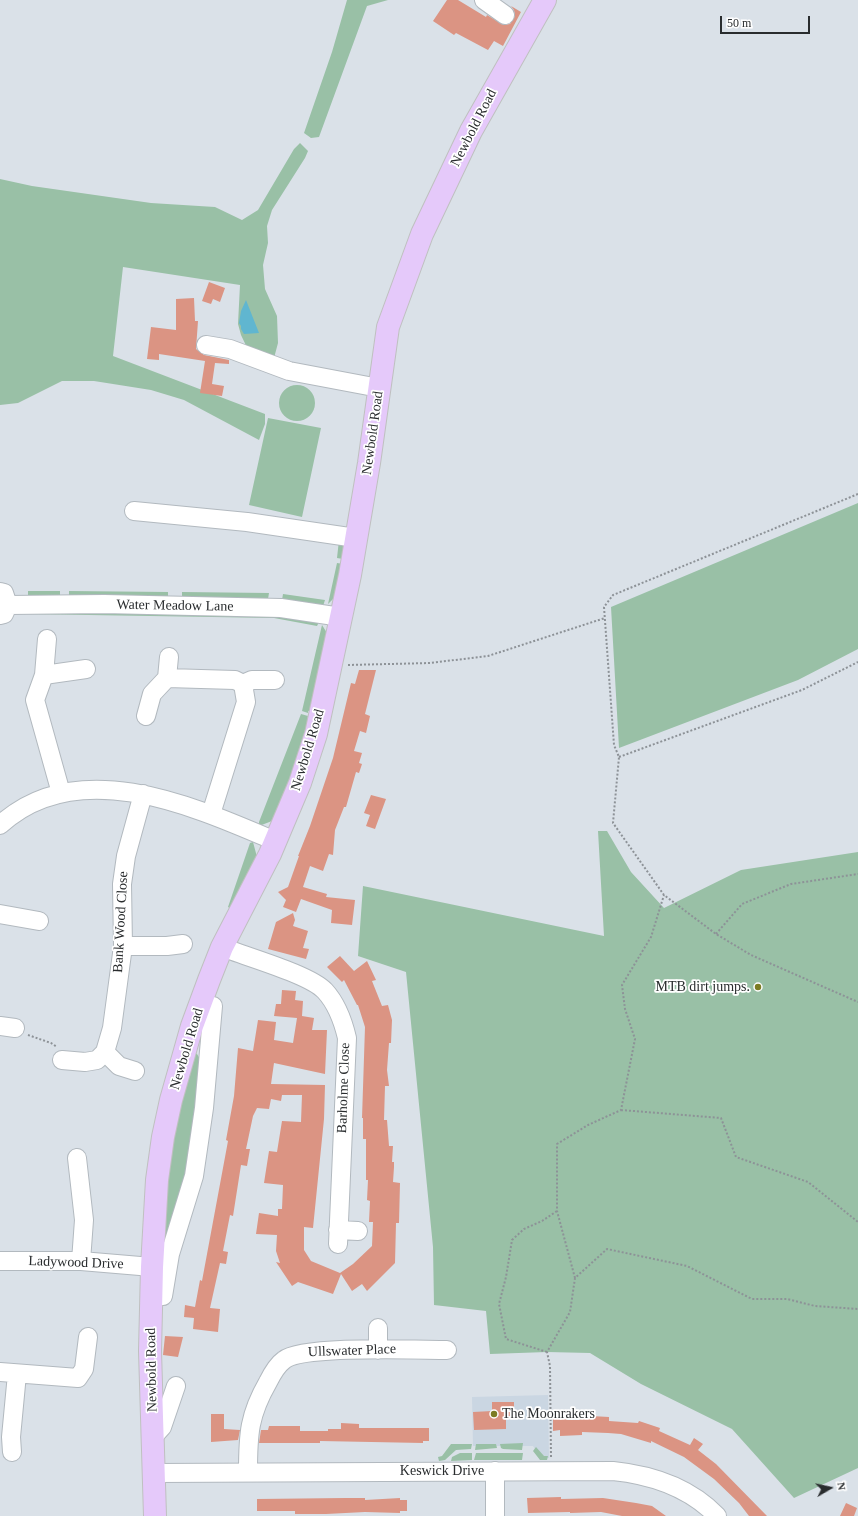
<!DOCTYPE html>
<style>
body{margin:0}
#map{position:relative;width:858px;height:1516px;overflow:hidden;background:#dae1e8;font-family:"Times New Roman",serif}
canvas{display:block}
.north{position:absolute;left:810px;top:1468px;width:40px;height:40px;-webkit-text-stroke:3px #fff;paint-order:stroke;rotate:81deg;font-size:11px;font-weight:700;line-height:16px;text-align:center;color:#292c2e}
.north::after{content:'';display:block;margin:auto;width:14px;height:18px;background:#292c2e;clip-path:polygon(50% 0,100% 100%,50% 72%,0 100%)}
.scale{position:absolute;left:720px;top:16px;width:90px;height:18px;box-sizing:border-box;border:2px solid #292c2e;border-top:0;padding-left:5px;font-size:12px;line-height:14px;white-space:nowrap;color:#292c2e;-webkit-text-stroke:3px #fff;paint-order:stroke}
</style>
<div id="map">
<canvas width="858" height="1516"></canvas>
<div class="north">N</div>
<div class="scale">50 m</div>
</div>
<script>
const ctx = document.querySelector('canvas').getContext('2d');
ctx.lineJoin = 'round';
function paint(path, color) { ctx.fillStyle = color; ctx.fill(path, 'evenodd'); }
function trace(path, color, width, dash) { ctx.strokeStyle = color; ctx.lineWidth = width; ctx.lineCap = dash ? 'butt' : 'round'; ctx.setLineDash(dash || []); ctx.stroke(path); }
function label(font, color, halo, rows, align = 'center') {
  ctx.font = font + ' "Times New Roman",serif'; ctx.lineWidth = 3.5; ctx.setLineDash([]); ctx.textBaseline = 'middle'; ctx.strokeStyle = halo; ctx.fillStyle = color; for (const [text, x, y, turn = 0] of rows) {
    ctx.save(); ctx.translate(x, y); ctx.rotate((+turn || 0) * Math.PI / 180); ctx.textAlign = isNaN(turn) ? turn : align; if (halo) ctx.strokeText(text, 0, 0); ctx.fillText(text, 0, 0); ctx.restore();
  }
}
paint(new Path2D(`
 M548,1395L549,1458H541L533,1446H473L472,1397Z`), '#cad6e2');
paint(new Path2D(`
 M347,0H388L367,6L319,137L311,138L304,133L332,52Z
 M300,143L308,151L305,158L272,210L267,226L268,243L263,265L265,289L277,316L278,343L274,358L251,356L241,335L238,324L240,285L123,267L113,356L265,414V424L259,440L184,400L151,390L94,381H62L18,403L0,405V179L32,186L151,203L215,207L242,220L258,210L294,149Z
 M279 403a18 18 0 1 1 36 0a18 18 0 1 1-36 0Z
 M268,418L321,428L302,517L249,505Z
 M858,503V649L798,680L619,748L611,607Z
 M339,540L345,543L343,559L337,558Z
 M337,563L343,564L337,595L328,604Z
 M28,591H60V596H28Z
 M69,591L168,592V598L69,596Z
 M182,592L269,593L268,599L182,598Z
 M283,594L325,600L323,606L282,600Z
 M27,608L267,612L319,622L317,626L274,618L27,614Z
 M322,625L327,633L312,712L308,711V713L302,711Z
 M301,714L308,716L307,720L309,721L278,814L272,821L259,826V822Z
 M598,831H607L631,872L664,908L741,870L858,852V1468L794,1498L732,1429L641,1384L590,1353L547,1352L490,1354L486,1311L434,1305L433,1247L406,972L358,956L363,886L604,936Z
 M253,842L257,857L231,909L228,907L250,843Z
 M194,1052L197,1054L200,1059L197,1127L170,1236L163,1243L168,1151Z
 M523,1443L522,1450L503,1449L501,1448L500,1444Z
 M451,1444H472L471,1449L456,1450L445,1460L439,1461L438,1457L442,1456Z
 M476,1444H496L497,1448L475,1450Z
 M536,1447L544,1456H548L547,1460H540L533,1451Z
 M472,1453V1460L451,1461L452,1457L460,1453Z
 M476,1453H523L522,1460H474Z`), '#99c0a6');
paint(new Path2D(`
 M246,300L259,333L244,334L241,329V326L239,323L241,311Z`), '#60b6d0');
paint(new Path2D(`
 M447,0H458L486,17L487,15L504,25L510,24L515,16L514,10L511,6L521,12L503,46L494,41L488,50L456,33L454,35L433,21Z
 M209,282L225,288L220,302L213,299L211,304L202,301Z
 M194,298L195,321H198L196,349L204,355L229,360V364L215,363L212,384L224,386L222,396L200,393L205,361L159,354V360L147,359L151,327L176,330V299Z
 M359,670H376L365,714L370,716L366,733L360,731L354,751L362,753L359,763L362,764L359,773L356,772L346,807H344L335,830L333,855L329,854L323,871L310,866L303,887L327,894L326,897L355,900L352,925L331,923L332,910L301,899L296,912L283,907L286,900L278,892L288,887L299,856H298L310,826L333,758L351,683L355,684Z
 M371,795L386,799L375,829L366,826L370,815L364,813Z
 M293,913L295,920L293,926L308,931L303,948L309,949L306,959L268,949L276,922Z
 M340,956L354,971L367,961L376,980L372,981L382,1006L388,1005L392,1020L391,1043H389L387,1070L389,1086H385L384,1120H387L389,1146H393L392,1162H394V1167L393,1182L400,1183L399,1223H396L395,1263L367,1291L362,1284L352,1291L341,1274L333,1294L298,1282L292,1286L276,1262L280,1263L276,1251L277,1235L256,1234L259,1213L278,1216V1209H282L283,1185L264,1183L269,1151L277,1152L282,1121L301,1122L302,1095H282L281,1101L271,1099L269,1109L257,1108L253,1116L246,1149H250L247,1166L241,1165L233,1216L230,1215L223,1251L228,1252L226,1264L220,1263L210,1308L220,1309L218,1332L193,1329L194,1318L184,1317L185,1305L195,1307L200,1280L202,1281L228,1141L226,1140L234,1096L238,1048L253,1051L258,1020L276,1022L274,1040L293,1043L297,1018L274,1016L276,1004H281L282,990L296,991L295,1000L303,1001L302,1016L314,1018L312,1030H327L325,1074L274,1063L271,1084L325,1085L324,1119L313,1228L304,1227V1250L311,1261L340,1273L353,1264L372,1246L373,1222H369L370,1201L367,1200L368,1180H366V1139H363V1118H362L365,1027L358,1005H357L344,980L342,982L327,967Z
 M165,1336L183,1337L178,1357L163,1355Z
 M492,1402H514V1416H506V1429L474,1430L473,1412L492,1411Z
 M211,1414H224V1429L240,1430L238,1440L211,1442Z
 M567,1416V1420H579L591,1416L609,1417V1421L638,1423L639,1421L660,1428L659,1431L690,1445L694,1438L703,1444L698,1450L716,1464L767,1516H749L739,1503L714,1479L684,1457L651,1441V1443L621,1434L608,1433L582,1432V1435L560,1436V1430L553,1431V1417Z
 M341,1423L359,1424V1428H429V1441H423V1443L320,1441V1443H259L261,1430H268L269,1426H300V1431H328V1429H341Z
 M561,1497V1499L603,1498L636,1503L652,1506L666,1516H622L601,1512L570,1513V1512L528,1513L527,1498Z
 M345,1498H365V1500L400,1498V1500H407V1511H400V1513L365,1512L326,1514H295V1511H257V1499Z
 M846,1503L857,1508L854,1516H840Z`), '#db9483');
const minor = new Path2D(`
 M484,0L505,15
 M206,345L230,349L289,371L379,388
 M134,511L247,522L356,538
 M0,592L4,593L8,605L4,614L0,615
 M8,605L104,604L281,608L341,617
 M47,639L44,675L35,700L61,793
 M44,675L86,669
 M167,678L235,680L243,684L252,680H275
 M146,716L152,694L167,678L169,657
 M211,814L246,702L243,684
 M0,825C77,754 193,806 275,841
 M0,914L39,921
 M123,946H167L183,944
 M222,947C246,957 309,974 325,991C336,1003 343,1021 347,1038L338,1244
 M0,1026L15,1028
 M105,1052L119,1066L135,1071
 M62,1060L85,1062L97,1060L105,1052L112,1028L123,946L122,884L126,856L143,794
 M77,1158L84,1220L81,1261
 M338,1230L358,1231
 M0,1261H81L152,1267
 M163,1296L170,1254L194,1176L204,1108L213,1006
 M378,1350V1328
 M0,1372L78,1378L84,1369L88,1337
 M153,1437L162,1427L176,1386
 M12,1452L11,1437L17,1374
 M495,1471V1516
 M248,1472C248,1434 249,1415 268,1382C272,1374 277,1365 284,1360C303,1345 417,1350 447,1350
 M155,1473L613,1471C652,1475 689,1487 717,1516`);
const major = new Path2D(`
 M155,1516L150,1351L152,1267L157,1180L163,1137L171,1100L192,1026L209,980L222,947L270,854L300,783L316,734L350,575L369,463L388,327L422,234L471,131L545,0`);
trace(minor, '#b2b9bf', 20);
trace(major, '#bfc0c0', 24);
trace(new Path2D(`
 M858,494L613,595L604,607L614,745L619,757L613,823L664,895L716,934L751,955L858,1002
 M348,665L430,663L488,656L605,618
 M619,757L802,690L858,662
 M716,934L742,904L791,884L858,874
 M28,1035L51,1043L57,1047
 M621,1110L721,1118L736,1157L808,1182L858,1222
 M575,1278L557,1211V1144L588,1125L621,1110L635,1039L625,1009L622,985L651,937L664,895
 M547,1352L506,1339L499,1304L506,1277L512,1240L524,1229L542,1221L557,1211
 M551,1457L550,1366L547,1352L570,1312L575,1278L607,1249L687,1266L752,1299H787L815,1306L858,1309`), '#8d9297', 2, [2, 2]);
trace(minor, '#fff', 18);
trace(major, '#e5c9fa', 22);
for (const [x, y, r, color] of [
 [758,987,4,"#7b7c24"],
 [494,1414,4,"#7b7c24"]
]) { const dot = new Path2D(); dot.arc(x, y, r, 0, 2 * Math.PI); ctx.fillStyle = color; ctx.fill(dot); trace(dot, '#fff', 1.5); }
label('14px', '#292c2e', '#fff', [
 ["Newbold Road",474,128,-63],
 ["Newbold Road",373,433,-82],
 ["Water Meadow Lane",175,606,1],
 ["Newbold Road",308,750,-73],
 ["Bank Wood Close",121,922,-87],
 ["Newbold Road",187,1049,-73],
 ["Barholme Close",344,1088,-88],
 ["Ladywood Drive",76,1263,2],
 ["Ullswater Place",352,1351,-2],
 ["Newbold Road",152,1370,-91],
 ["Keswick Drive",442,1471]
]);
label('14px', '#292c2e', '#fff', [
 ["MTB dirt jumps.",750,987],
 ["The Moonrakers",502,1414,"left"]
], 'right');
</script>
